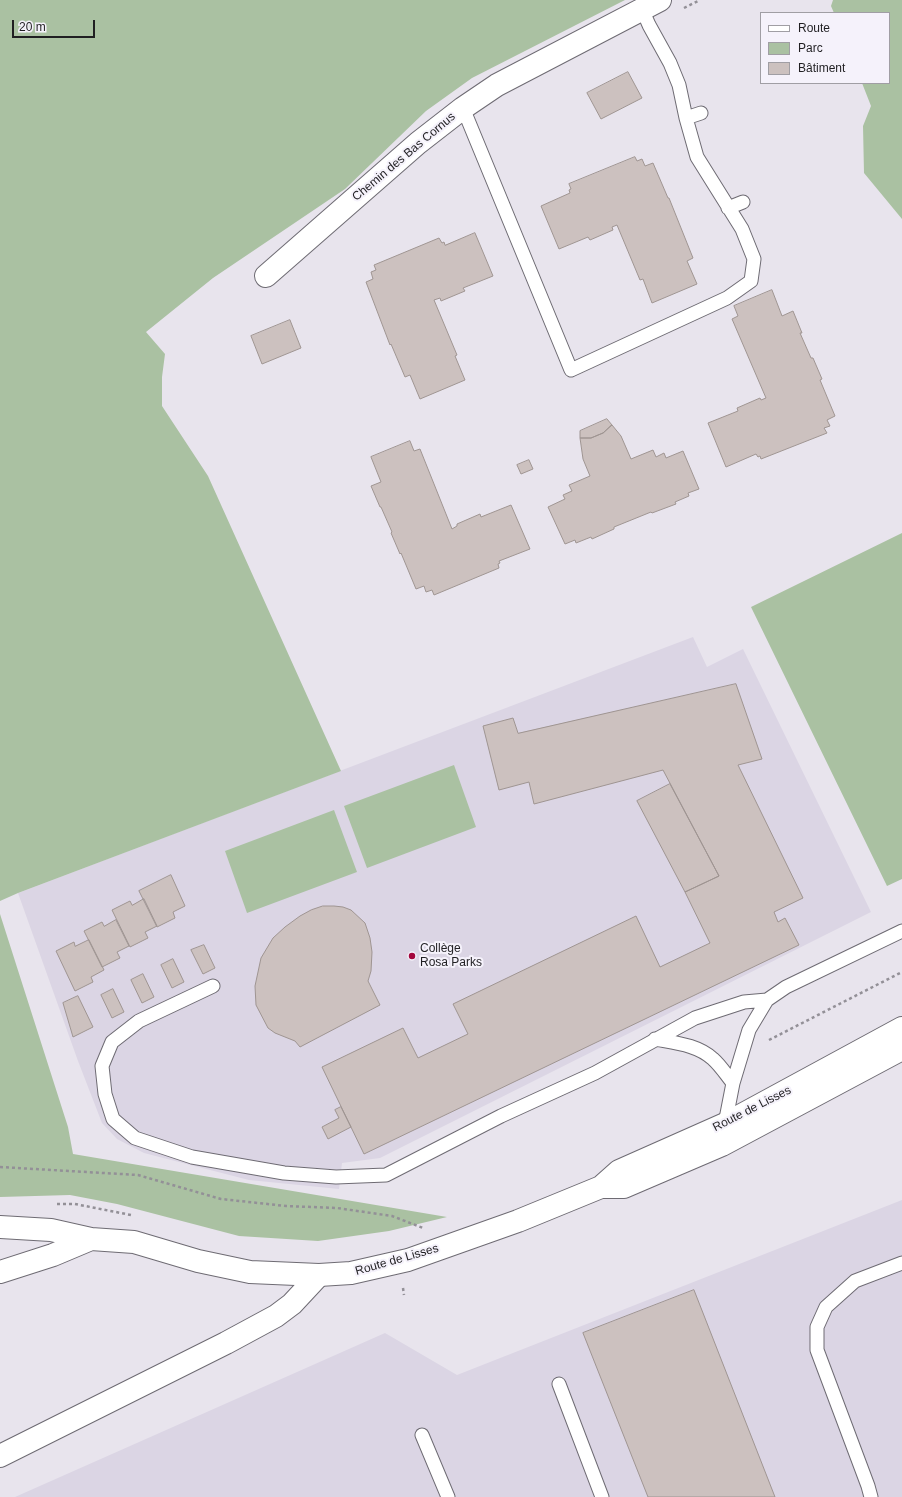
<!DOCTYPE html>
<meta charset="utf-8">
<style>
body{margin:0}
#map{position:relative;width:902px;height:1497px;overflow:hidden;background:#e8e4ed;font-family:Helvetica,sans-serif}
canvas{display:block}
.legend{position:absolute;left:760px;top:12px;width:130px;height:72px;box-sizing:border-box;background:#f5f2fb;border:1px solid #a09ea4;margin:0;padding:5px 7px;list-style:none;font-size:12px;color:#201f22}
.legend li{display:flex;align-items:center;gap:8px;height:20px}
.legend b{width:20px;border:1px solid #a09ea4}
.scale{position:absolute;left:12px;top:20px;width:83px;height:18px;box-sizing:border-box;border:2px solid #201f22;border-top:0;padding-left:5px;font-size:12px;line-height:14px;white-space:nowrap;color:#201f22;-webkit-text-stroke:3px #f5f2fb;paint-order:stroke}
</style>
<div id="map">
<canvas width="902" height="1497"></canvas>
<ul class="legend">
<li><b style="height:5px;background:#fff"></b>Route</li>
<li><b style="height:11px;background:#aac1a2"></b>Parc</li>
<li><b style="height:11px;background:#ccc1bf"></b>Bâtiment</li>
</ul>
<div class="scale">20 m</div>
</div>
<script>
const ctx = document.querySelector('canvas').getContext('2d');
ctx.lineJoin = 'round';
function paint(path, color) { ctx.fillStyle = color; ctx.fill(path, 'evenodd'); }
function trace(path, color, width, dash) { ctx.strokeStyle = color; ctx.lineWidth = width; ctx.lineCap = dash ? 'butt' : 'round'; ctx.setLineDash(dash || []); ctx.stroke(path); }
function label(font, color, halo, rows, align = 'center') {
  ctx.font = font + ' Helvetica,sans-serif'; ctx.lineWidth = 4; ctx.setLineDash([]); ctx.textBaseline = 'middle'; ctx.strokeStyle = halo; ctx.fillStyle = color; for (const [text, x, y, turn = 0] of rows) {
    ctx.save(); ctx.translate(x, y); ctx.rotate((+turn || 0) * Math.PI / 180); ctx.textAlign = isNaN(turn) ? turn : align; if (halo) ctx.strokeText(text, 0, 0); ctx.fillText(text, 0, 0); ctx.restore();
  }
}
paint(new Path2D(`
 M693,637L707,667L743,649L871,912L380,1158L342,1163L339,1189L249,1180L144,1153L117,1139L102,1123L78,1061L18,893Z
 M902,1200V1497H15L385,1333L457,1375Z`), '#dbd5e4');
paint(new Path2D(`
 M0,0H625L472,78L426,111L345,189L213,278L146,332L165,354L162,377V406L208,476L341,771L18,893L0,901Z
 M833,0H902V219L864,173L863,126L871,106L862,83H889V13H834L831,6Z
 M902,533V879L887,886L751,607Z
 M454,765L476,827L367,868L344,806Z
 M334,810L357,872L247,913L225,851Z
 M0,914L68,1127L73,1154L447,1217L389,1231L318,1241L239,1236L117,1204L70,1195L0,1197Z`), '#aac1a2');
const building = new Path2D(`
 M628,72L642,98L601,119L587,93Z
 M635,157L637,161L642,159L645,166L653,163L668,198H669L693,258L687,261L697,284L652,303L643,279L640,280L617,225L612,227L613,230L590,240L588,237L559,249L541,206L570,193L569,190L571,189L569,184Z
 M475,233L493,276L463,288L465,291L441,301L440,298L434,300L457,355L455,356L465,380L420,399L410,375L405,377L391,344L390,345L366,282L373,279L371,272L376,270L374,265L439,238L442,243L444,242L445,245Z
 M772,290L782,316L793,311L802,333H800L811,358H813L822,379L820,380L835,416L827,420L830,426L824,428L827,433L761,459L760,456L758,457L756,454L726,467L708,423L738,411L737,408L760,398L761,400L766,398L732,319L738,316L734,306Z
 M290,320L301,348L262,364L251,336Z
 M607,419L612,425L603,433L591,438H580V431Z
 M612,425L621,436L631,459L653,450L656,457L664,453L666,458L683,451L699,489L688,493L689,496L675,502L676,504L652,513L651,512L614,527V529L592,539L591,537L576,543L575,540L565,544L548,507L565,499L563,495L572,491L569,485L590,476L583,459L580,438H591L603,433Z
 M410,441L414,451L420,449L452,529L457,526V524L480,514L481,517L511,505L530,549L499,561L500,563L498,564L499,568L434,595L432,590L426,592L424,586L416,589L401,553L400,554L391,533L392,532L381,507H380L371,486L381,482L371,457Z
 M529,460L533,469L521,474L517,465Z
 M736,684L762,759L738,765L803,898L774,912L778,922L785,918L799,945L364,1154L322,1067L403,1028L418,1058L468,1034L453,1004L636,916L660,967L710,943L685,892L719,876L663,770L534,804L529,782L499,790L483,726L513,718L518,733Z
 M670,784L719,876L685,892L637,801Z
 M171,875L185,906L173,912L175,918L157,927L139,891Z
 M144,899L157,926L145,932L148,938L130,947L112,910L130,901L132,905Z
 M323,906H334L343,907L351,910L365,923L370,938L372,952L371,971L368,981L380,1005L300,1047L295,1041L275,1033L268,1028L256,1005L255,986L261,958L273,938L285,927L300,916L311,910Z
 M116,920L129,946L117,952L120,958L102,967L84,931L102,922L104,926Z
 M89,940L104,970L91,977L93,982L75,991L56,951L74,942L75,946Z
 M204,945L215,968L203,974L191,950Z
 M173,959L184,982L172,988L161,965Z
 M143,974L154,997L142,1003L131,980Z
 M113,989L124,1012L112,1018L101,995Z
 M78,996L93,1027L73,1037L63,1003Z
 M341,1107L351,1127L328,1139L322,1127L339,1118L335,1110Z
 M694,1290L775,1497H648L583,1333Z`);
paint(building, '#ccc1bf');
trace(building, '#9f9592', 1);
const lane = new Path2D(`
 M463,108L571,370L727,298L751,281L754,259L742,229L697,157L686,118L679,85L670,63L649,25L642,9
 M686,118L701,113
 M728,208L743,202
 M213,986L139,1021L112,1042L102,1066L105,1094L113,1119L135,1138L192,1157L284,1173L336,1177L386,1175L501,1116L595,1073L695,1018L744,1002L767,1000
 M655,1039C676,1043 698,1045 713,1059C721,1066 727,1076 733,1083
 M725,1124L733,1083L749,1030L767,1000L786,987L902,931
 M559,1384L602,1497
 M422,1435L448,1497
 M871,1497L868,1486L817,1350V1327L826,1307L855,1281L902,1263`);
const street = new Path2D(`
 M266,276L418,143L463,108L497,85L660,0
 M601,1187H624L722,1145L902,1049
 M0,1227L51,1230L91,1239L134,1242L198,1261L250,1272L319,1275L351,1273L408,1260L518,1221L601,1187L619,1171L725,1124L902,1028
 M0,1272L53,1255L91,1239`);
const secondary = new Path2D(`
 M0,1456L226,1343L276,1316L292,1304L319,1275`);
trace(lane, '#6e6b73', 15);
trace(street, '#6e6b73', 24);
trace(secondary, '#6e6b73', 24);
trace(new Path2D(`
 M684,8L700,0
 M769,1040L902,972
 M0,1167L138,1175L221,1199L286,1206L337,1208L392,1216L423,1228
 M57,1204H75L131,1215
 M403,1288L404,1295`), '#939097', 2.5, [3, 3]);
trace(lane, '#fff', 13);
trace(street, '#fff', 22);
trace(secondary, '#fff', 22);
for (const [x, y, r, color] of [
 [412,956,4,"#a3073d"]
]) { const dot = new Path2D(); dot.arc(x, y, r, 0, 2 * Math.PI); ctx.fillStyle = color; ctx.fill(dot); trace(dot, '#f5f2fb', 1.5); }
label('12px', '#201f22', '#f5f2fb', [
 ["Chemin des Bas Cornus",404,157,-40],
 ["Route de Lisses",752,1109,-27],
 ["Route de Lisses",397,1260,-16]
]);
label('12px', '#201f22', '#f5f2fb', [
 ["Collège",420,949],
 ["Rosa Parks",420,963]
], 'left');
</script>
